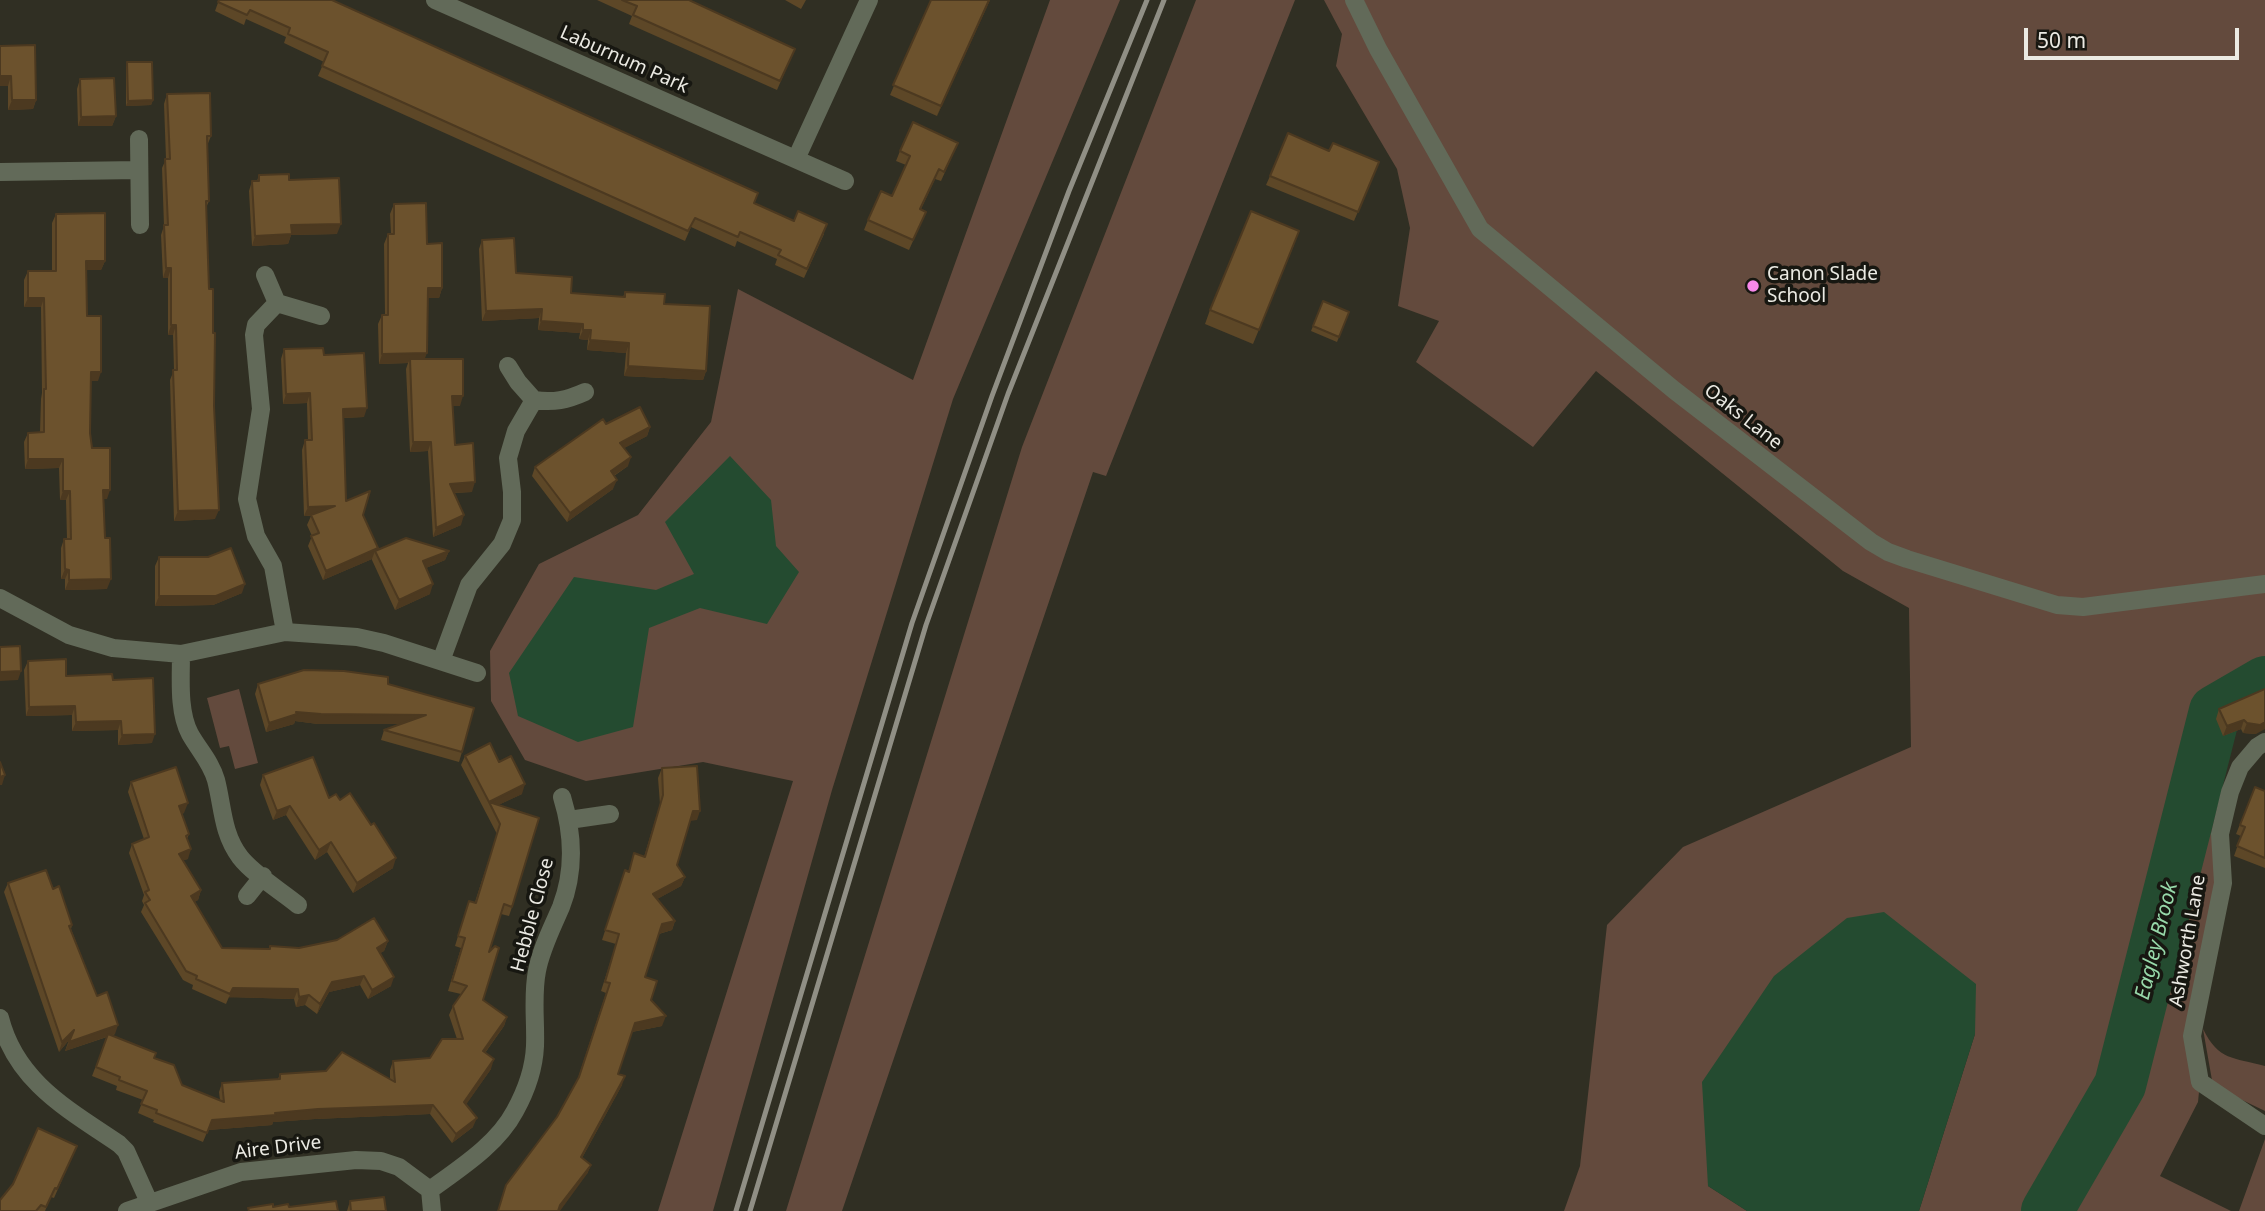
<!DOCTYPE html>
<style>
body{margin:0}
#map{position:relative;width:2265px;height:1211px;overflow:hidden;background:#302f23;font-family:"Noto Sans",sans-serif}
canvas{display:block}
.scale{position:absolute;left:2024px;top:28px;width:215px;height:32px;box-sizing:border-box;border:4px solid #ebeae3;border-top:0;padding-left:9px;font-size:21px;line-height:24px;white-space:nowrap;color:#ebeae3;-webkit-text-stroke:5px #171711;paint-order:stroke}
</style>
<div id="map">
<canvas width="2265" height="1211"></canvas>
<div class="scale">50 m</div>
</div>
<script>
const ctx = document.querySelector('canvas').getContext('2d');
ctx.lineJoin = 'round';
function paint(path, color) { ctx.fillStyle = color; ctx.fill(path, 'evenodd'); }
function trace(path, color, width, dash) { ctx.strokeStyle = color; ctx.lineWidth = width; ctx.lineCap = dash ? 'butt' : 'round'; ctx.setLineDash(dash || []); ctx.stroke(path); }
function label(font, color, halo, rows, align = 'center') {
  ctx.font = font + ' "Noto Sans",sans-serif'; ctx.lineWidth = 7; ctx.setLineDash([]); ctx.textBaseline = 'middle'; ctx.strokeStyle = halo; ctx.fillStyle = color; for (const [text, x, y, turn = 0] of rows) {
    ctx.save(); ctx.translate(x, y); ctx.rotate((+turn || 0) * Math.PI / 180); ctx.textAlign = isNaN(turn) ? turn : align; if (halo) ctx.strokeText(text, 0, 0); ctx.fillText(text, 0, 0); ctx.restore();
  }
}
paint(new Path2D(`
 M1050,0H1120L953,399L832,790L713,1211H658L793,781L703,762L586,781L525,760L491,701L490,651L539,564L638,515L711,422L738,289L913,380Z
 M1196,0H1295L1106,476L1093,472L842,1211H786L1022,447Z
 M1324,0H2265V682L2215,711L2198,780L2223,883L2192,1036L2200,1082L2198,1102L2160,1176L2231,1211H1919L1975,1034L1708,1186L1747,1211H1564L1580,1166L1607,925L1683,847L1911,747L1909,608L1843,571L1596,371L1533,447L1416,362L1439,321L1398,306L1410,228L1397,169L1336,66L1342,34Z
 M239,689L258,763L235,769L229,746L220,748L207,698Z
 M2203,1029C2219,1061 2233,1057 2265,1066V1111L2213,1086Z
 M2265,1139V1211H2239Z`), '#634a3d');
paint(new Path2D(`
 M730,456L771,500L776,546L799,572L767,624L700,608L649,628L633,727L578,742L518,716L509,673L574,577L656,590L694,574L665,522Z
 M1884,912L1976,984L1975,1034L1919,1211H1747L1708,1186L1702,1082L1774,976L1847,918Z`), '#244b30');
trace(new Path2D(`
 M2047,1211L2120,1085L2215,711L2265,682`), '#244b30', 52);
trace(new Path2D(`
 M435,0L845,181
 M1354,0L1378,49L1480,229L1674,390L1871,542L1888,552L1907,559L2057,605L2083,607L2265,584
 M139,139L140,225
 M796,159L869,0
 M0,172L139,170
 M265,275L277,303L321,316
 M277,303L256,325L254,335L261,409L247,499L256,536L273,566L285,632
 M508,366L518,382L534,400C554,403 567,400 585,392
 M0,598L69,635L113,648L181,654L285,632L357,637L384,643L477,673
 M181,654C181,678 178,712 190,734C199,750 211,762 216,780C223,807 222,833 240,857C253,874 281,891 298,905
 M441,661L469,585L502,544L512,520V492L508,458L516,431L534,400
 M2265,742L2257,747L2240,767L2230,792L2220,834L2223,883L2192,1036L2200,1082L2265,1126
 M569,820L610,814
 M247,896L263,876
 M0,1018C16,1082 69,1110 119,1144L126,1151L149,1202
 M430,1190C460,1168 497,1145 515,1111C526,1091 534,1069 535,1046C536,1021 532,996 537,971C541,949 552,928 561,907C575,871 573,833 562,797
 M430,1190L432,1211
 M127,1211L241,1172L356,1160L381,1161L399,1167L430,1190`), '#626a59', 18);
trace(new Path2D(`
 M736,1211L912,623L992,396L1069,191L1147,0
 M750,1211L926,625L1008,394L1164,0`), '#908f85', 5);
paint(new Path2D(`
 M219,0H332L754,203L824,234L804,278L775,265L777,259L737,241L735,247L691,227L685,241L318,76L324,62L284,43L286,37L246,19L244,25L215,11Z
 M597,0H689L791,58L777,90L629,24L632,16Z
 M785,0H806L801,9Z
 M931,0H990L937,116L890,95Z
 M0,46L36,100L33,109L8,110V86H0Z
 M127,62L153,100L151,105L126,106V67Z
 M80,79L116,116L112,126H78L77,89Z
 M167,94L211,136L207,146L209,201L206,208L214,406L215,519L174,521L170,380L174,370L173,335H168V278H163L161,235L164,226L162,168L166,159L164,104Z
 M900,151L954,152L941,181L935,179L921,209L926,212L909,250L864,230L868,220L892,196L906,165L896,161Z
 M1329,151L1379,162L1354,221L1266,185L1270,176Z
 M259,175L289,180L337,234L291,235L288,244L252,246L249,191L252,181H257Z
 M394,204L427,244L442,288L439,298H428L425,359L460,406H452L455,445L472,492L454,493L461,525L433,537L428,451L410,452L406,369L408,363L379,364L378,324L382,315H385L384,244L388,234H391L390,214Z
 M56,214L105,261L101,270H86L87,316L98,381H91L90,433L92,448L107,499H104L107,589L65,590V579H61V548L64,539H67L66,500H60L59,468L25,469L24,442L28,433L40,432L41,399L42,393L41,307H24V280L28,271H52V223Z
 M482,240L516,273L571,293L623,297L625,292L664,304L706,371L703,380L624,376L626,353L587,350L588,340L579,339L580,333L538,330L539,318L482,321L479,249Z
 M1294,245L1253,344L1205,324L1210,310Z
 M1323,301L1349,312L1337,342L1311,331Z
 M284,349L324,355L364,417L343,418L346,501L363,515L378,548V550L449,551L445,560L426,568L430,594L395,610L372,560V559L323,580L308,546L312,536L307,525L311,516H304L302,450L305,440H308L307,403L283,404L281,359Z
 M606,424L650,427L647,436L624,448L628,466L614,476L613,489L567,522L532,476L535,467Z
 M159,557H208L242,593L213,605L155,606V566Z
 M28,661L66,676L113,680L152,743L118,745V730L72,731V715L26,716L24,670Z
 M258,684H388L462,752L459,762L381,740L384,730L400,724H318L295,721L294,724L266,732L255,694Z
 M2265,689L2256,734L2243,733L2241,729L2223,736L2216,719L2219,709Z
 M465,756L499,762L522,794L498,805L512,907L509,916L501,914L489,952L483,1000L507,1017L504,1026L485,1053L491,1069L466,1104L473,1127L452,1143L430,1114L315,1119L273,1122L272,1125L208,1130L203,1142L153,1122L154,1120L138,1113L143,1100L116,1090L117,1086L92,1076L107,1037L65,1051L69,1040L59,1052L4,892L8,883L53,889L72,925L71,929L97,996L115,1034L111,1036L154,1058L182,1085L220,1100L219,1092L222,1083L278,1079L280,1074L390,1080V1070L393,1061L430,1058L457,1039L449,1015L453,1006L461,994L448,991L461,948L455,946L466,910L475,902L497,834L461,765Z
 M662,768L697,820H690L677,865L685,877L681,886L657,899L675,921L672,930L659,934L645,977L651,1000L662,1026L632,1032L618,1074L622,1085L582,1158L591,1165L587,1174L557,1117L578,1078L606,993L601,991L616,944L602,940L625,870L628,871L644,857L660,804L658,778Z
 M263,775L329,798L340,800L371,825L393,868L353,893L327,852L315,860L286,815L273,820L260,785Z
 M131,782L184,813L181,814L189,834L187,839L188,859L183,860L201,890L198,900L194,902L222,948L269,949L270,946L299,948L388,941L384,951L380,953L391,986L368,999L360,985L329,992L317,1014L305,1005L296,1007L294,999L229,997L226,1004L192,989L193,985L183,980L141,912L144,905L142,901L144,895L129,853L132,844L144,839L128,792Z
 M2255,787L2265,791V868L2234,856L2241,836L2236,834Z
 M73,1155L54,1198L51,1197L45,1211H0Z
 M350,1201L386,1211H347Z`), '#5d4727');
paint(new Path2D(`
 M989,0H990L937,116L941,106Z
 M0,76H11L8,86H0Z
 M12,100H36L33,109L8,110Z
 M153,100L151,105L126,106L128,101Z
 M116,116L112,126H78L81,117Z
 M341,224L337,234L291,235L288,244L252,246L255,236L291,225Z
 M86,261H105L101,270H83Z
 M166,268H171L168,278H163Z
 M428,288H442L439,298H425Z
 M28,298H44L41,307H24Z
 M542,309L539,318L482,321L486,311Z
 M541,321L583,324L580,333L538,330Z
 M171,325H176L173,335H168Z
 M583,330H591L588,340L579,339Z
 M590,340L629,343L626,353L587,350Z
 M427,353L423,363L410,359L408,363L379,364L382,354Z
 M628,366L706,371L703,380L624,376Z
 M91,372H101L98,381H88Z
 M310,393L307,403L283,404L286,394Z
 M452,396H463L460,406H448Z
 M367,408L364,417L340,418L343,409Z
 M650,427L647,436L617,452L620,443Z
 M413,442H431L428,451L410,452Z
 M631,457L628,466L607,480L611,471Z
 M28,459H63L59,468L25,469Z
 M617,480L613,489L567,522L570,513Z
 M475,482L472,492L447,493L450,484Z
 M103,490H110L107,499H100Z
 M63,491H70L66,500H60Z
 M335,506L332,515L304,516L308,507Z
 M219,510L215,519L174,521L178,511Z
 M464,515L461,525L433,537L436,528Z
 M378,548L376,553L375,551L372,559L323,580L326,571Z
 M449,551L445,560L419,571L423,561Z
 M65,569L69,570L65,579H61Z
 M111,579L107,589L65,590L69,580Z
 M245,584L242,593L213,605L155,606L159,596Z
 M433,584L430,594L395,610L399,600Z
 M21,671L18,680L0,681V672Z
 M75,706L72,715L26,716L29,707Z
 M296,712L426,715L422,724H318L295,721L294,724L266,732L269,723Z
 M2244,720L2241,729L2223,736L2227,726Z
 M121,721L118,730L72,731L76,722Z
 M2265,722V729L2256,734L2243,733L2247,723Z
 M155,734L152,743L118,745L122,735Z
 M5,775L2,785H0V777Z
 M525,784L522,794L492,808L489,802Z
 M188,803L184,813L175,816L179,806Z
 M290,806L286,815L273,820L277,811Z
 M693,811H700L697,820L690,821Z
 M331,842L327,852L315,860L319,850Z
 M191,849L188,859L175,863L179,854Z
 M396,858L393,868L353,893L357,883Z
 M685,877L681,886L650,903L653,894Z
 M201,890L198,900L188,906L191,896Z
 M675,921L672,930L658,934L662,924Z
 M388,941L384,951L374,957L377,948Z
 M364,976L360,985L329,992L317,1014L320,1004L332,982Z
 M394,977L391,986L368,999L372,990Z
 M233,988L298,989L294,999L229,997L226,1004Z
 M309,995L305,1005L296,1007L299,997Z
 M666,1016L662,1026L631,1032L635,1023Z
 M507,1017L504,1026L479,1061L483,1051Z
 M118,1025L115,1034L65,1051L69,1042Z
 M74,1030L70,1039L59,1052L62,1042Z
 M494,1059L491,1069L461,1112L464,1102Z
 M625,1076L622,1085L577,1167L581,1157Z
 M433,1105L430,1114L315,1119L273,1122L272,1125L208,1130L203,1142L212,1120L318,1109Z
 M477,1118L473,1127L452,1143L456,1134Z
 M591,1165L587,1174L560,1211H558L560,1205Z`), '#4c3920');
const building = new Path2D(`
 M219,0H332L758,193L754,203L794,221L798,211L827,224L807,269L778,255L781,250L740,232L738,237L695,218L688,231L322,66L328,52L288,34L290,28L250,10L247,15L218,2Z
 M622,0H689L795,49L780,81L633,15L637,6Z
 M931,0H989L941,106L893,85Z
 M35,45L36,100H12L11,76H0V46Z
 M127,62H152L153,100L128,101Z
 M114,78L116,116L81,117L80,79Z
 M210,93L211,136H207L209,201H206L209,289H213V333H215L214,406L219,510L178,511L173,370H177L176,325H171V268H166L164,225H168L165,159H170L167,94Z
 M913,122L958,143L944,172L939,169L920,209L926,212L913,240L868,220L881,191L892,196L910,156L900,151Z
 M1288,133L1329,151L1333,143L1379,162L1358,212L1270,176Z
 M289,174V180L339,178L341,224L291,225L292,234L255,236L252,181H259V175Z
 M426,203L427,244L442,243V288H428L427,353L382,354V315H388V234H394V204Z
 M1251,211L1299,231L1259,330L1210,310Z
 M105,213V261H86L87,316H101V372H91L90,433L92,448H110V490H103L105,538H110L111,579L69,580V570L65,569L64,539H71L70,491H63V459H28V433L44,432V389H46L44,298H28V271H56V214Z
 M514,238L516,273L572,277L571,293L625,297V292L665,294L664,304L710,306L706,371L628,366L629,343L590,340L591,330H583V324L541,321L542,309L486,311L482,240Z
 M1323,301L1349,312L1339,337L1313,326Z
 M323,348L324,355L364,353L367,408L343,409L346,501L370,491L363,515L378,548L326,571L311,536L319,533L311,515L335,506L308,507L305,440H312L310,393L286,394L284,349Z
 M410,359H463V396H452L455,445L473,443L475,482L450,484L464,515L436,528L431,442H413Z
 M640,407L650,427L620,443L631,457L611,471L617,480L570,513L535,467L603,419L606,424Z
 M406,538L449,551L423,561L433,584L399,600L375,551Z
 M231,548L245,584L216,596H159V557H208Z
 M20,646L21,671L0,672V647Z
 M66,659V676L112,674L113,680L153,678L155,734L122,735L121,721L76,722L75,706L29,707L28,661Z
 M304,670L344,671L388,677V684L474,708L462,752L384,730L426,715L321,714L296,712L297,714L269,723L258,684Z
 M2265,689V722L2260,725L2247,723L2244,720L2227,726L2219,709Z
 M490,743L499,762L511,756L525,784L489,802L465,756Z
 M313,757L329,798L336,794L340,800L350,793L371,825L374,823L396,858L357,883L331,842L319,850L290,806L277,811L263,775Z
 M0,762L5,775L0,777Z
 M697,766L700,811H693L677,865L685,877L653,894L675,921L662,924L645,977L657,981L651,1000L666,1016L635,1023L618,1074L625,1076L581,1157L591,1165L560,1205L558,1211H498L506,1185L557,1117L579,1077L610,983L605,982L619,934L605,930L625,870L629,872L634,853L645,857L663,795L662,768Z
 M176,767L188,803L179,806L189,834L186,836L191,849L179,854L201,890L191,896L222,948L270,949V946L299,948L337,940L374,918L388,941L377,948L394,977L372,990L364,976L332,982L320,1004L309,995L299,997L298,989L233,988L230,994L196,979L197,976L186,971L145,903L150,900L145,892L149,890L132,844L149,837L131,782Z
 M2255,787L2265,791V858L2237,846L2245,827L2240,825Z
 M489,802L539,818L512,907L504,904L489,952L495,946L499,948L483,1000L507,1017L483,1051L494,1059L464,1102L477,1118L456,1134L433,1105L318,1109L275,1113L276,1115L212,1120L207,1133L156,1113L157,1110L141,1104L147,1091L119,1080L120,1077L96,1067L108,1034L156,1053L154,1058L174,1065L182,1085L224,1102L222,1083L280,1079V1074L326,1071L342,1052L395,1082L393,1061L430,1058L442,1039H463L453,1006L467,986L452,981L465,938L458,936L469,901L476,903L500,824Z
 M46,870L53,889L59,886L72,925L69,926L97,996L107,992L118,1025L69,1042L74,1030L62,1042L8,883Z
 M38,1128L77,1146L57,1189L55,1188L46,1207L41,1205L36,1211H0V1200L13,1184Z
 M384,1197L386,1211H351L350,1201Z
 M336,1201L338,1211H249L248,1208L273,1204V1207L288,1204L289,1207Z`);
paint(building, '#6c522d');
trace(building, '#4c3920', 2);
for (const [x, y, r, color] of [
 [1753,286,7,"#f888ea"]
]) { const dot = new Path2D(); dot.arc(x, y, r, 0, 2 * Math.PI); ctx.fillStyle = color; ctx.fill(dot); trace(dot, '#171711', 2.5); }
label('19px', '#ebeae3', '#171711', [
 ["Laburnum Park",624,60,24],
 ["Oaks Lane",1743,417,38],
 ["Hebble Close",533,915,-75],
 ["Ashworth Lane",2188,941,-80],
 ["Aire Drive",278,1148,-7]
]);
label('19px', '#ebeae3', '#171711', [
 ["Canon Slade",1767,275],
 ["School",1767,297]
], 'left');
label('italic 21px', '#97d8a9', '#171711', [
 ["Eagley Brook",2157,941,-76]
]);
</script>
